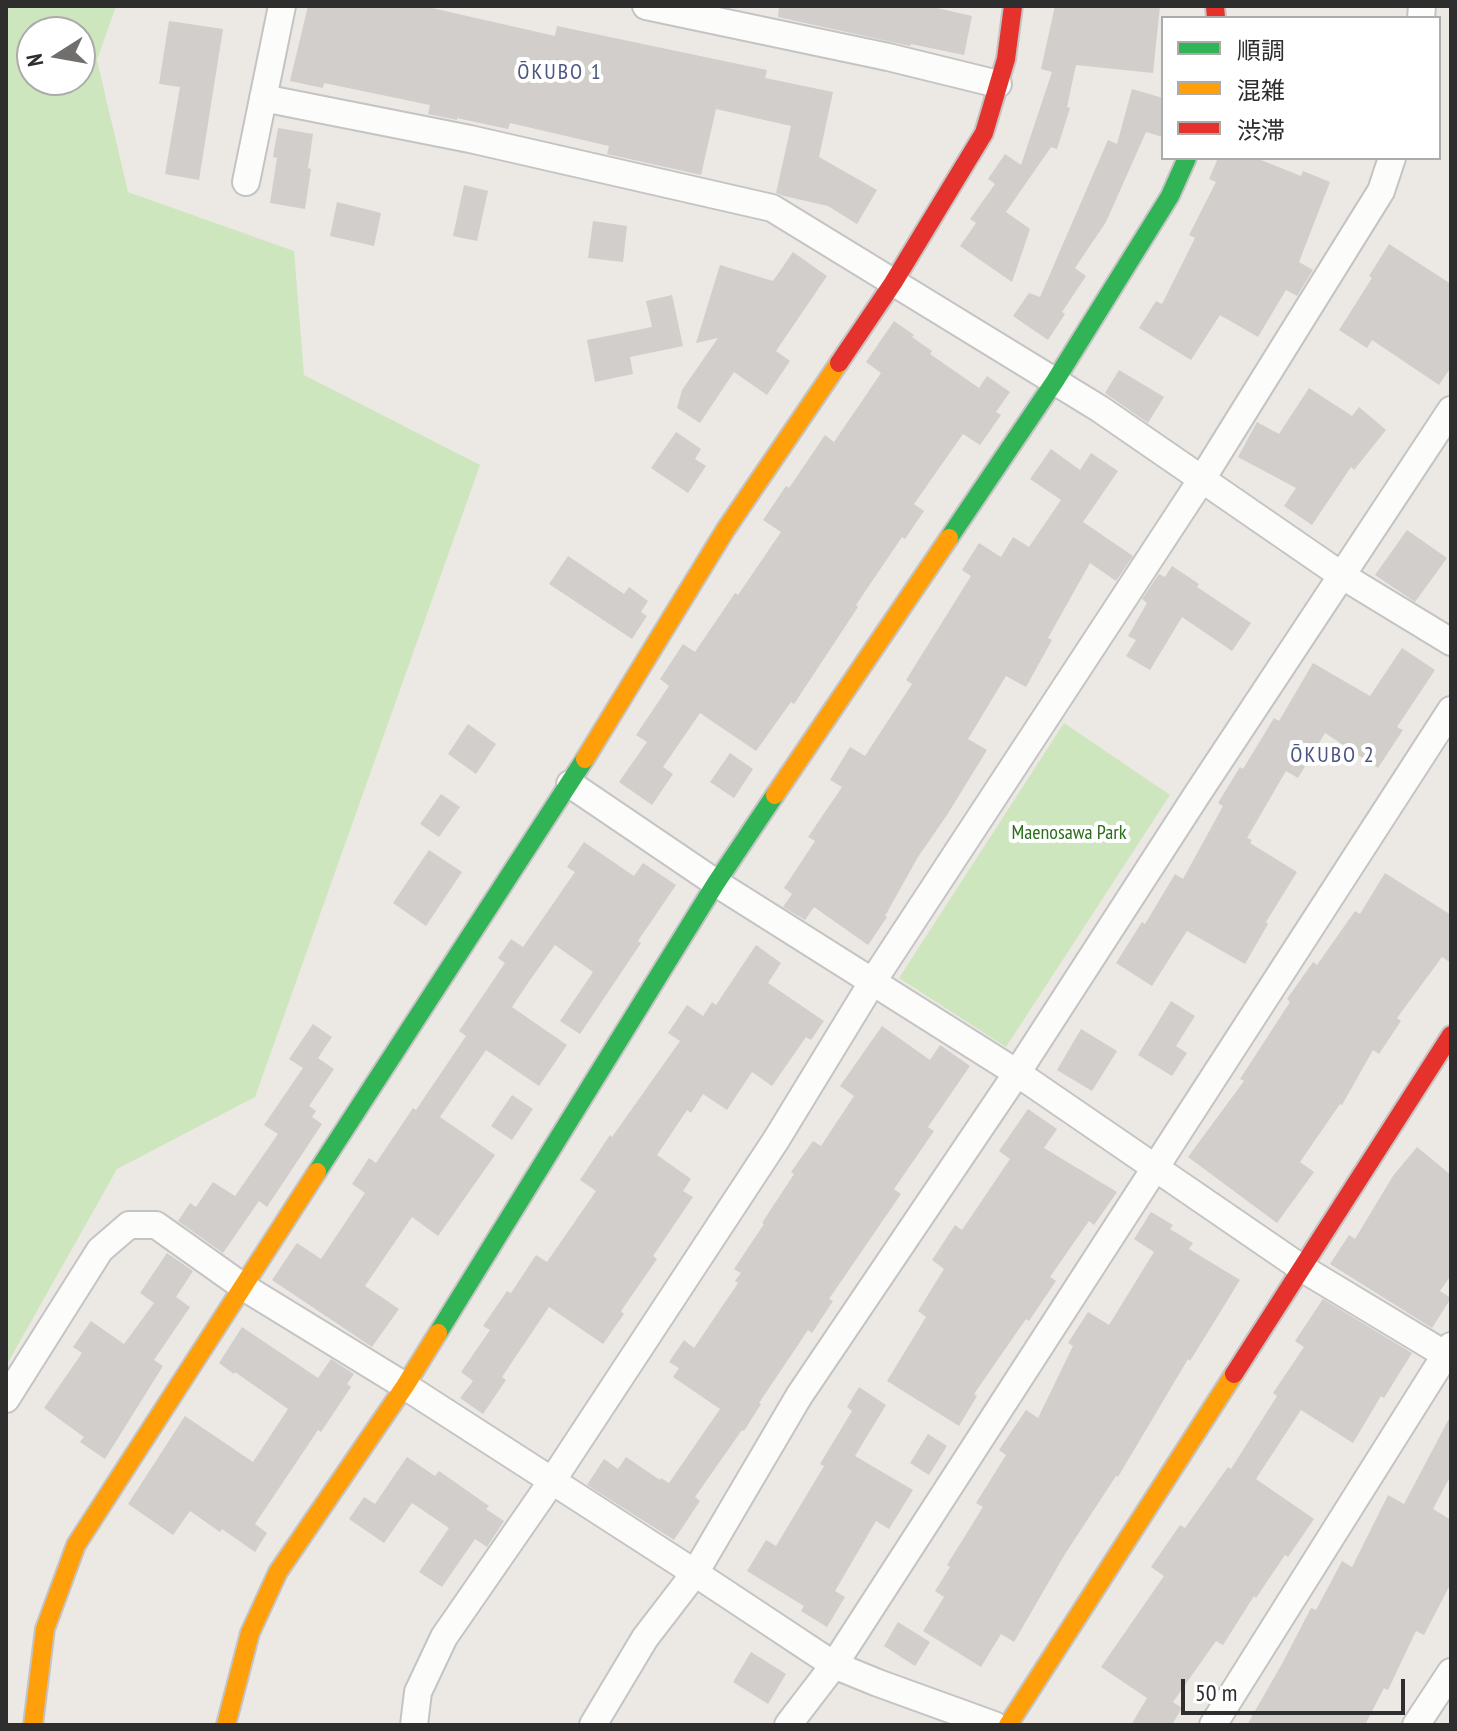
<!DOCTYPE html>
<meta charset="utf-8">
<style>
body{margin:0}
#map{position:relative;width:1457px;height:1731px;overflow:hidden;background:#ece8e4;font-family:"PT Sans Narrow","Noto Sans JP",sans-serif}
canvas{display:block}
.frame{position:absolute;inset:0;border:8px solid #2e2e2e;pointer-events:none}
.legend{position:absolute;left:1161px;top:16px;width:280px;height:144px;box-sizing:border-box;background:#fff;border:2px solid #ababab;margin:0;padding:10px 14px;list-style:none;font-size:24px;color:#2e2e2e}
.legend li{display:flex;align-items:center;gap:16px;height:40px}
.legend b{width:40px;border:2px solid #ababab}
.north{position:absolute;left:16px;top:16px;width:80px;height:80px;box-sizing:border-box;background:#fff;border:2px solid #ababab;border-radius:50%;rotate:259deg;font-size:22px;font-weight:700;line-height:32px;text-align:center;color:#2e2e2e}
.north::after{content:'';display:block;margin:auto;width:28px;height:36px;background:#706f6e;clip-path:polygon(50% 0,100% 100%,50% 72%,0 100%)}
.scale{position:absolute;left:1181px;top:1679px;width:224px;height:36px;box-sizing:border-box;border:4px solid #2e2e2e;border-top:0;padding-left:10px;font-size:24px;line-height:28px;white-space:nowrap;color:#2e2e2e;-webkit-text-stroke:6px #fff;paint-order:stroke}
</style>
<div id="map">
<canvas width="1457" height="1731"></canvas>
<div class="frame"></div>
<ul class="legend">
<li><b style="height:10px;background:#30b455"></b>順調</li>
<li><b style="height:10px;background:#ff9f0a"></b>混雑</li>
<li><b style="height:10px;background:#e5322d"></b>渋滞</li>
</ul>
<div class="north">N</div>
<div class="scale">50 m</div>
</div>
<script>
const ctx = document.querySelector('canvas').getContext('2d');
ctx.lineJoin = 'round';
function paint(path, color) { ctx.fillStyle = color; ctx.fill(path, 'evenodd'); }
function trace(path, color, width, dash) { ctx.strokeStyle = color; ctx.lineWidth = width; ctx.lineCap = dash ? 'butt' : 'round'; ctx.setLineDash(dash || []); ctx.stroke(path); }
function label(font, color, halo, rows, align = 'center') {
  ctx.font = font + ' "PT Sans Narrow",sans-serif'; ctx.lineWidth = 8; ctx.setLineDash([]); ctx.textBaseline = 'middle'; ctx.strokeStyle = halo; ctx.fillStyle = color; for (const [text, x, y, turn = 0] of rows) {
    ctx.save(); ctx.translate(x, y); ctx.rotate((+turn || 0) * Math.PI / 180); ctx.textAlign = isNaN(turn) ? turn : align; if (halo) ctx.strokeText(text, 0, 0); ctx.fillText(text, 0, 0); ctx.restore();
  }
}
paint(new Path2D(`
 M6,6H116L97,60L128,192L294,251L304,375L480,465L255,1097L117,1169L6,1366ZM32,32H80V80H32Z
 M1064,723L1170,795L1006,1047L899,978Z`), '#cee6be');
paint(new Path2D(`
 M308,6H423L555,36L557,26L767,70L765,78L833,92L819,157L877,190L857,224L828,206L784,196L776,193L791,126L716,109L701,175L607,154L609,146L510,123L508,129L457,118V120L428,114L430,105L324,83L323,88L290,81Z
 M779,6H928L972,16L964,55L911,44L910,46L778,17Z
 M1055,6H1160L1153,73L1076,65L1067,107L1070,108L1057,149L1051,147L1006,212L1030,229L1012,282L960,246L976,223L970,219L995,184L988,179L1005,154L1021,165L1052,72L1041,69Z
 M169,21L223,29L199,180L165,174L180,87L159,84Z
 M1132,89L1163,98V137L1146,132L1106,222L1075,268L1086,276L1062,312L1065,314L1048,340L1013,316L1029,293L1040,297L1108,140L1117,144Z
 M278,128L313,134L308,168L311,169L305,209L270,203L277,158L273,157Z
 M1218,158H1256L1301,176L1303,171L1330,182L1299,262L1313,270L1297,296L1286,290L1258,337L1220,315L1191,360L1139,328L1156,301L1162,304L1195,238L1189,235L1216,182L1209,179Z
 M464,185L488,191L477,241L453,236Z
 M337,202L381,213L374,246L330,236Z
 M593,221L627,226L623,262L588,258Z
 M1389,244L1451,284V367L1439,385L1372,340L1367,348L1339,330L1372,278L1369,276Z
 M793,252L827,276L776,351L790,361L767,395L734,372L700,423L677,408L682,390L718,338L696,343L720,265L773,281Z
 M672,295L683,346L630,357L633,374L595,382L587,340L652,327L646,301Z
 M894,321L914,335L912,337L932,351L930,354L979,388L987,376L1010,392L996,412L1001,415L980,445L963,434L914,504L924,511L905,539L902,537L856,605L858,607L794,704L791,702L756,751L700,713L663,767L673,774L652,805L619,782L647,742L636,735L669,686L660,679L683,644L695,652L735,593L738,595L781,532L763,520L786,486L789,488L825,435L834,442L881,373L866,362Z
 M1119,370L1164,397L1148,423L1105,393Z
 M1309,388L1352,416L1359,407L1386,430L1354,470L1351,467L1312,525L1284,506L1296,488L1238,457L1257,422L1279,434Z
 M676,432L701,449L695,459L706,466L688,493L651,468Z
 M1051,449L1080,470L1091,453L1118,471L1083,522L1133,556L1116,581L1090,563L1048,638L1052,640L1026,687L1006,676L968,739L987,750L947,815L918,857L885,916L887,917L868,945L814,907L805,920L783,907L792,894L784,888L815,841L808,837L842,787L830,780L850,747L865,756L912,684L906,680L971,576L962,570L979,543L1001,557L1013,537L1029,547L1061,500L1030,479Z
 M1407,530L1447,558L1415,602L1375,575Z
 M568,556L624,594L629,587L648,601L641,612L647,616L632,639L549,584Z
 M1172,566L1199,584L1197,587L1251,623L1232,651L1182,617L1150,670L1126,656L1136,640L1128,636L1147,603L1142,599L1159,574L1165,577Z
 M1402,648L1435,670L1397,727L1403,730L1378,768L1325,733L1298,778L1286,771L1247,838L1252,840L1250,843L1297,872L1266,922L1268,924L1245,964L1187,931L1152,986L1116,963L1142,922L1145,924L1175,874L1183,879L1223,806L1218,803L1240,767L1243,769L1274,718L1279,721L1313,663L1370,696Z
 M468,724L496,744L476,774L448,754Z
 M730,753L753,769L734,798L710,782Z
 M441,794L460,807L439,837L420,824Z
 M584,842L634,876L643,863L676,885L638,941L641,943L580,1034L560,1021L593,972L555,945L530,980L512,1007L567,1045L539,1086L486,1050L440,1117L495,1155L438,1236L412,1217L365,1286L399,1309L372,1347L272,1280L297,1243L321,1259L365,1193L352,1184L369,1158L376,1163L413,1108L416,1110L466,1036L459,1031L505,963L498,958L511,939L523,947L575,872L567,867Z
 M429,850L462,872L426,926L393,903Z
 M1385,873L1451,915V963L1442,957L1397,1018L1401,1021L1379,1054L1373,1050L1342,1105L1340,1104L1300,1162L1314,1172L1277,1223L1188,1157L1244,1081L1240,1079L1290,1002L1287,999L1313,962L1317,965L1355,911L1360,914Z
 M756,945L781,963L768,983L824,1021L811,1040L806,1037L772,1086L752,1072L727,1110L703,1094L691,1113L687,1110L657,1155L691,1179L683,1191L693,1197L653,1256L657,1259L621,1311L624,1314L603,1344L549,1307L502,1377L506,1380L483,1414L460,1398L473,1381L461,1372L490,1330L483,1326L507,1291L511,1293L536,1255L547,1262L596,1191L580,1180L610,1135L612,1137L680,1041L668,1033L687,1005L703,1016L712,1002L716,1005Z
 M1171,1001L1195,1016L1176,1046L1187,1053L1172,1076L1138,1055Z
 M313,1024L332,1037L318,1058L334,1069L309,1106L316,1111L312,1117L322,1124L267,1207L259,1201L223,1253L178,1221L190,1203L196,1207L213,1182L235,1196L278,1134L264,1125L303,1068L289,1059Z
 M882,1026L930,1060L940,1045L970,1066L928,1127L934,1131L894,1189L901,1194L829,1299L833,1301L812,1333L808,1330L759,1403L761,1404L744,1431L742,1430L695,1497L700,1501L674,1540L587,1485L604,1459L618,1469L626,1457L660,1480L661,1478L669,1483L720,1409L673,1377L679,1368L669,1362L684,1340L694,1348L738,1283L735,1281L741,1273L734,1269L764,1224L762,1223L794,1174L791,1172L813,1141L821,1146L854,1096L840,1086Z
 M1081,1029L1117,1051L1092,1091L1057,1070Z
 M512,1095L533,1109L512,1140L491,1126Z
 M1028,1109L1057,1129L1044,1148L1117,1192L1094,1225L1089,1221L1050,1277L1056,1281L1029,1321L1026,1319L974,1394L977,1396L959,1426L887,1381L926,1317L918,1311L944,1269L932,1260L955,1225L962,1230L1010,1159L999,1151Z
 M1417,1147L1451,1175V1275L1440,1291L1451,1298L1432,1328L1330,1264L1349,1235L1355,1239L1393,1176Z
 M1151,1212L1173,1225L1170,1229L1193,1243L1189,1249L1240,1280L1190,1361L1188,1359L1118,1477L1116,1476L1065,1554L1014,1642L1001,1634L981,1667L923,1631L944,1597L935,1591L950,1567L947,1565L983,1507L976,1503L1006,1455L999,1450L1026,1410L1038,1418L1073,1346L1068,1343L1088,1312L1109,1325L1154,1252L1134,1239Z
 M167,1253L193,1271L176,1297L190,1307L154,1360L163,1366L105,1459L80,1442L84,1437L44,1408L82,1353L73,1347L91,1321L124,1344L154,1303L140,1293Z
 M1323,1299L1412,1353L1384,1398L1381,1396L1353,1443L1301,1410L1256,1479L1314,1519L1288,1557L1285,1555L1256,1598L1254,1596L1223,1645L1216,1641L1173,1702L1182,1708L1172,1725H1131L1147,1698L1101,1667L1164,1576L1151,1567L1180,1525L1185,1528L1228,1467L1231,1469L1277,1396L1273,1393L1304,1347L1295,1341Z
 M242,1327L318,1378L331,1359L354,1374L347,1384L351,1387L321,1432L318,1430L255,1524L267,1533L255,1552L222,1529L220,1532L190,1511L173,1535L128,1504L185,1416L253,1462L288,1409L235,1372L234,1374L219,1363Z
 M859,1387L886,1405L855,1456L913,1490L889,1529L876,1521L835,1591L845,1597L827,1627L801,1611L804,1606L747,1571L766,1540L776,1546L824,1466L820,1464L852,1411L847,1407Z
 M1451,1415V1475L1433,1509L1451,1520V1583L1424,1635L1416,1631L1388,1690L1384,1688L1365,1725H1247L1283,1662L1311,1608L1316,1610L1342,1561L1352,1567L1388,1495L1404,1504Z
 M928,1434L947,1446L929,1475L910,1463Z
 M407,1457L435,1476L439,1471L489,1506L486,1509L504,1521L487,1547L475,1539L442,1587L419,1572L449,1528L412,1503L384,1543L349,1519L364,1497L375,1504Z
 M898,1622L930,1642L915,1666L884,1646Z
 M751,1652L786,1674L768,1704L733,1682Z`), '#d1cecb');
const street = new Path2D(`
 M646,6L888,57L998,84
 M1421,18L1422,6
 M263,98L470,139L772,208L1100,409L1341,575L1451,642
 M246,182L282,6
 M570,784L716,883L1017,1073L1300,1267L1451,1358
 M6,1399L100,1250L129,1225H156L242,1286L405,1386L695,1573L834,1665L878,1683L994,1725
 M414,1725L418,1692L444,1637L552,1481L776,1140L873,981L1202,479L1381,191L1392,158
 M593,1725L645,1638L695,1573L799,1396L1017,1073L1198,793L1451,410
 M788,1725L834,1665L1451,710
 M1213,1725L1451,1346
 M1416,1725L1451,1672`);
const fast = new Path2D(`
 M949,538L1055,381L1170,196L1187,158
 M317,1172L585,759
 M438,1333L716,883L775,795`);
const slow = new Path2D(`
 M585,759L726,529L839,363
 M775,795L949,538
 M33,1725L45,1629L76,1545L317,1172
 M226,1725L250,1633L278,1572L405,1386L438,1333
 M1008,1725L1234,1374`);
const jam = new Path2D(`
 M1215,6L1216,18
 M839,363L893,283L984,133L1006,59L1013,6
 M1234,1374L1451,1035`);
trace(street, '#c5c4c5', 30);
trace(fast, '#c5c4c5', 22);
trace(slow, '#c5c4c5', 22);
trace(jam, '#c5c4c5', 22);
trace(street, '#fcfcfb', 26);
trace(fast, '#30b455', 18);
trace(slow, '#ff9f0a', 18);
trace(jam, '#e5322d', 18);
label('20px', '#2c6e1b', '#fff', [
 ["Maenosawa Park",1069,833]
]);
ctx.letterSpacing = '2px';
label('22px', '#4d5680', '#fff', [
 ["ŌKUBO 1",560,73],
 ["ŌKUBO 2",1333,756]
]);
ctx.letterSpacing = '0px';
</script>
